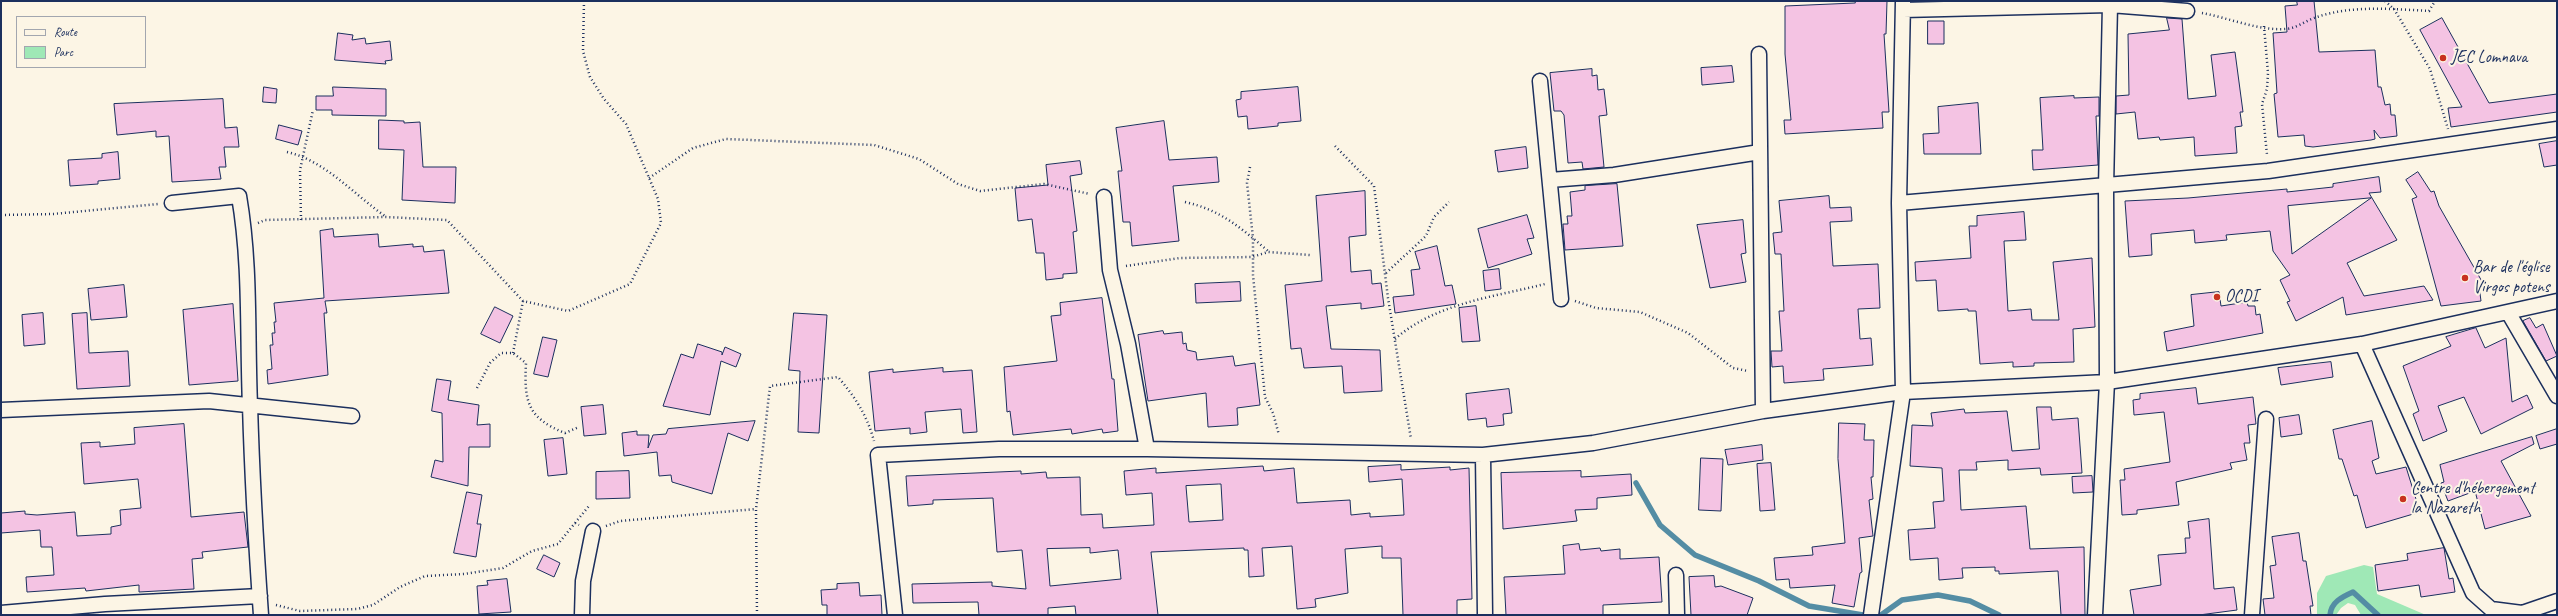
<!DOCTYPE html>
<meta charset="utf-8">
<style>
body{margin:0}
#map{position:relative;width:2558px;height:616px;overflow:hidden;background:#fcf5e5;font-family:Caveat,sans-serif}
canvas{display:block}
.frame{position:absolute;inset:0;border:2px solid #1b2f5e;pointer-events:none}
.legend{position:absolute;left:16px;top:16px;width:130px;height:52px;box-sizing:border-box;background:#fcf5e5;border:1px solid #a2a6af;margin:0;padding:5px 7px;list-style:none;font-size:12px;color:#1b2f5e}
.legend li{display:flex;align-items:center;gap:8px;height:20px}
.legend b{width:20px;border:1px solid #a2a6af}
</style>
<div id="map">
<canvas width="2558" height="616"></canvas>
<div class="frame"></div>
<ul class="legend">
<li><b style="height:5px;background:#fcf5e5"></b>Route</li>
<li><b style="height:11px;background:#9fe8b6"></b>Parc</li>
</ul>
</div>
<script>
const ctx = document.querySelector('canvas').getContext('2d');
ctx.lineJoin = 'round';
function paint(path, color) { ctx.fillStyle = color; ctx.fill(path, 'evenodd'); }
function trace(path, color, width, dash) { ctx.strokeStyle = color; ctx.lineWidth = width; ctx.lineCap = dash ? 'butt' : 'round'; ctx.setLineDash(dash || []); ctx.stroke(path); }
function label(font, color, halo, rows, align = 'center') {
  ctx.font = font + ' Caveat,sans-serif'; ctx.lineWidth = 4; ctx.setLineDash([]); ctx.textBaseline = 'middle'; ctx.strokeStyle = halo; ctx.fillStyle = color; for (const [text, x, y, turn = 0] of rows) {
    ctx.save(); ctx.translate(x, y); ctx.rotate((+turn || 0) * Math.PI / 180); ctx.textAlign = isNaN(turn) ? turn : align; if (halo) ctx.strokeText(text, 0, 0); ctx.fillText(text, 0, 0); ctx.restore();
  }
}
paint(new Path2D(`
 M2364,565L2373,567L2377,594L2426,615H2361L2355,605L2348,603L2341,608L2336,615H2317V593L2326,576Z`), '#9fe8b6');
trace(new Path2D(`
 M1636,483L1660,525L1695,555L1759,581L1809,606L1863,615
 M1881,615L1902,600L1938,595L1970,601L1999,615
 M2330,615C2331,602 2342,597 2353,592L2378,615`), '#548da4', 5.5);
const building = new Path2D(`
 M1855,1H1887L1886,34H1884L1889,112H1882L1883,128L1785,134L1784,120H1791L1785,54V6L1855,3Z
 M2297,1H2314L2319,52L2375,50L2378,87H2381L2385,105L2390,104L2391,115H2395L2397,136L2380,138L2374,130L2375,139L2371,140L2313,147L2305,146L2304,135L2278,137L2274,94L2277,93L2273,33L2287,32L2285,6L2297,5Z
 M2167,18L2182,19L2188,99L2216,96L2211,55L2235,52L2243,112H2240L2242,126L2235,127L2237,153L2195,156L2194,137L2160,140L2159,137L2138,139L2135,112L2116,114V96L2129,95L2128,34L2169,30Z
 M2442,18L2489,103L2557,94V112L2451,127L2448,108L2462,107L2420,30Z
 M1928,21H1944V44H1928Z
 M338,33L353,35L352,40L365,38L366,44L390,41L392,60L385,61L386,64L335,60Z
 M1732,66L1734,82L1702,85L1701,68Z
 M1592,69V76L1597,75L1598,90L1604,89L1607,115L1599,116L1604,167L1583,169L1582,162L1568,163L1564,115L1561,111H1554L1550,73Z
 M264,87L277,89L276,103L263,102Z
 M333,87L386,89V116L332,115V110H316V96H333Z
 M1298,87L1301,121L1278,123V126L1248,129L1247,116L1238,117L1236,100L1241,99V92Z
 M2074,96V98L2099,97V116H2096L2098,165L2033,170L2032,150H2043L2040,98Z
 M223,99L225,128L237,127L239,147H224L226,167H219L221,179L172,182L169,136L156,137V131L117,135L114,104Z
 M1978,103L1981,154H1924L1923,134L1939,133L1938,107Z
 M379,120L404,121V123L420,122L423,167H456L455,203L402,200L404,150L379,149Z
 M1164,121L1169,160L1217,157L1219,182L1173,186L1179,241L1132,246L1130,222H1123L1118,171H1122L1116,128Z
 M279,125L302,131L298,145L276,139Z
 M2557,141V165L2544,167L2539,144Z
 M1526,147L1528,168L1498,172L1495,151Z
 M118,152L120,179L98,181V184L70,186L68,160L102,158V154Z
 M1080,161L1082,174L1070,176L1077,231L1073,232L1077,273L1063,274V278L1046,280L1044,253H1036L1032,219L1018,221L1015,188L1048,185L1046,165Z
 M2418,172L2431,192L2434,191L2439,206L2484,285L2479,286L2481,301L2441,306L2412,199L2417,197L2406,180Z
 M2379,177L2381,192L2369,193L2397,240L2347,263L2364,296L2424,286L2433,300L2346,315L2343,297L2296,321L2287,302L2290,301L2280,280L2290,275L2273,251L2270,231L2226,235L2227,240L2195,243L2194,230L2151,234L2152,255L2129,257L2125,201L2188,198L2287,189V192L2333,187V184ZM2371,198L2292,254L2288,206Z
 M1617,184L1623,246L1565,250L1563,224H1568L1567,216H1572L1570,192L1585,190V186Z
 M1365,191L1366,235L1349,237L1351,272L1371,270L1372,284L1381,283L1384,306L1361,309V303L1326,306L1331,349L1380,350L1382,391L1344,393L1342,366L1304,368L1301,348L1291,349L1285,285L1322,281L1316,196Z
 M1829,196L1830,208L1851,207L1852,221L1830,222L1833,266L1878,264L1880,308L1858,309L1860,339L1871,338L1873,365L1823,369L1824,380L1784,383L1783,366L1772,367L1771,351H1782L1779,311H1784L1781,254H1775L1773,233L1782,232L1779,201Z
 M2024,212L2026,240L2004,241L2008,311L2031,309L2032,320H2059L2053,262L2092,258L2095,327L2073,329L2074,362L2034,363V366L2013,367V362L1980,364L1976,311H1968V309L1938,311L1936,280L1916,281L1915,262L1971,258L1969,226H1977V216Z
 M1527,215L1534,238L1527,239L1532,254L1488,268L1478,229Z
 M1743,220L1746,253L1741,254L1746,282L1710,288L1697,225Z
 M333,229L334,237L378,234L379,247L413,244V247L423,246L424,252L444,250L449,293L325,301L327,313H324L328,375L268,384L267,370L272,369L270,345H273L272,333H275L274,322H276L274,303L324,298L320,231Z
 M1437,246L1445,286L1452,285L1456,304L1395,313L1393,297L1414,295L1411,270L1420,269L1415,252Z
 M1499,269L1501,289L1485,291L1483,271Z
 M1240,282L1241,301L1196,303L1195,284Z
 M124,285L127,317L91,320L88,289Z
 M2219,292L2221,306L2247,302L2248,306H2255L2256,315L2260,314L2263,333L2167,351L2164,332L2194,326L2191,295Z
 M1102,298L1112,379H1114L1118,431L1103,433L1102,429L1072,434L1071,429L1013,435L1010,411L1007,412L1004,367L1057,361L1051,316L1061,315L1060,303Z
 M233,304L238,381L189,385L183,310Z
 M1476,306L1480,341L1462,342L1459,308Z
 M495,307L513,316L500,343L481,334Z
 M43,313L45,344L24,346L22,315Z
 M87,313L89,353L128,351L130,386L77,389L72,314Z
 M794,313L827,315L819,433L798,432L800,371L789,370Z
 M2530,318L2536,328L2543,324L2557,356L2546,361L2523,321Z
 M2476,328L2485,348L2506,338L2512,402L2527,395L2533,408L2481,434L2464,397L2438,406L2447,431L2423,441L2413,414L2419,411L2403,366L2451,346L2446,337Z
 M1163,331L1164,334L1182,332L1183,344L1186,343L1187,350L1196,352L1197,360L1233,356L1235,366L1255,363L1260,405L1237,408L1238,425L1208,427L1206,393L1148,401L1138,335Z
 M543,337L557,340L548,377L534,374Z
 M698,344L722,352V355L725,347L741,354L736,367L721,361L710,415L663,406L681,354L693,358Z
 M2331,362L2333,377L2281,385L2278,368Z
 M943,368V372L972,370L977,432L963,433L961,409L925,412L927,432L910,434V428L875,431L869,372L893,369V372Z
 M437,379L451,381L448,400L479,405L477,425L490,424V447H469L468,486L431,477L435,460L443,462L442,413L432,411Z
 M2196,388L2198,404L2253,397L2256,424L2248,425L2250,443H2244L2247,460L2230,463L2232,469L2176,482L2179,505L2137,510V514L2122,515L2120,480H2125L2124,469L2170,462L2164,412L2134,415L2133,400L2140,399V394Z
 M1509,389L1512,413L1503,414L1504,425L1487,427L1486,418L1468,420L1466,394Z
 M603,405L606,434L584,436L581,407Z
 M2037,407H2051L2052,420L2078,418L2082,473L2041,475L2040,468L2008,470V460L1976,462L1977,470H1959L1961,510L2026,506L2030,549L2084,547L2085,615H2061L2058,571L1999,574V571H1995V567L1962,568L1963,578L1939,580L1938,558L1910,560L1908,530L1935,528L1933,502L1944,501L1942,468L1910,466L1912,425L1933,426L1931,413L1964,409L1965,413L2007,411L2012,451L2039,449Z
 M2299,415L2302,434L2281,437L2279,418Z
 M755,421L748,441L728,433L712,494L672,482L671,475L659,476L657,452L624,456L622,433L637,431V435H649L648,448L653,435L666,434L668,429Z
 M2372,421L2379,458L2372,461L2376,474L2406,467L2420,512L2366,528L2357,495L2354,496L2342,459H2339L2333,430Z
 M1839,423L1865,424L1864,440H1874L1873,477H1871L1873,499L1869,500L1873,536L1859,538L1862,572L1860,573L1854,607L1832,603L1835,585L1790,588L1789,579L1776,580L1774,558L1813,555L1812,547L1845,543L1838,459Z
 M184,424L191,517L244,512L248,547L202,552L203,558L192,559L194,589L139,592V585L86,591L85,588L27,592L26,577L54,575L52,547H41L40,530L1,533V513L25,511V514L37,515L75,512L77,536L111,534V527L121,525L120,510L141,508L138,479L84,484L81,443L100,442V447L135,444L134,428Z
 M2557,429V444L2540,449L2536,436Z
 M2532,437L2534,444L2501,461L2531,516L2485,529L2475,491L2448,501L2441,483L2444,482L2440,465Z
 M563,438L567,474L548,476L544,440Z
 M1762,445L1763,460L1728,465L1725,450Z
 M1701,458L1723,459L1721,511L1699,510Z
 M1771,463L1775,510L1760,511L1757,464Z
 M1401,465V470L1450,467V470L1469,468L1472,599L1457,600V615H1403L1401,558H1382V546L1345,549L1348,593L1315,599L1316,607L1297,609L1292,546L1262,548L1264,576L1249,577L1248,550H1244V548L1151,552L1158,615H1076L1075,606L1048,608V615H979L978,602L913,603L912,584L992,582V586L1026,589L1022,550L997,552L993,498L933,500V504L908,506L906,476L1021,471V474L1046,472L1047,478L1080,477L1081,515L1102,514L1103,528L1154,525L1152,493L1126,495L1124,471L1156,468V473L1263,466L1264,471L1294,468L1297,503L1350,500L1351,515L1370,513V517L1404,515L1402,479L1369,482L1368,467ZM1219,484H1221L1223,520L1189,522L1186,486ZM1090,548V553L1118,550L1121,579L1050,586L1047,549Z
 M629,471L630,498L596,499V472Z
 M1581,471V477L1631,474L1632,495L1597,498V509L1575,510L1577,521L1503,529L1501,473Z
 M2092,476L2093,492L2073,493L2072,477Z
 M467,492L482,495L477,524H481L476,557L454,553Z
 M2209,519L2214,589L2234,587L2237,610L2199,615H2134L2130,590L2161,585L2158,555L2186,553L2185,538H2190L2188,522Z
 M2299,533L2303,561H2306L2313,606H2310L2311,615H2265L2263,599L2274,598L2270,566L2276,565L2272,537Z
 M1579,544L1580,550L1600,548L1601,551L1620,549V559L1659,557L1662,602L1603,605V615H1506L1504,577L1565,574L1563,546Z
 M2444,548L2449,579L2453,578L2455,592L2421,597L2419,585L2378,591L2375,565L2408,560L2407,554Z
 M544,555L560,563L554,577L537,569Z
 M1714,576L1715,587L1721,586L1753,598L1747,615H1691L1689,577Z
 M507,579L511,612L479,614L477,586L488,585L487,581Z
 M859,583L860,596L881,595L882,615H827V605H822L821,590L837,589V584Z`);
paint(building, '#f4c3e3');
trace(building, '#1b2f5e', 1);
const minor = new Path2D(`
 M1903,10L2110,5L2187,11
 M1759,54L1763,411
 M1540,81L1561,299
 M1550,180L1614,175L1760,152
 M1104,197L1110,270L1128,344L1147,449
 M172,203L239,196C251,266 247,335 250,405C252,475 256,545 261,615
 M1899,203L2268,171L2557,129
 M2508,312L2557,396
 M2362,344L2473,593L2491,609L2522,613L2557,601
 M1,410L209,401L352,416
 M1483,455L1485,615
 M1676,575L1677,615
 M1,613L105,604L260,596
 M582,615L583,581L593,531
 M895,615L878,455L999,449H1147L1483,455L1593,443L1763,411L1903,392L2107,382L2362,344L2557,301
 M1871,615L1903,392L1899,203L1903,1
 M2095,615L2107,382L2106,187L2110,5
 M2252,615L2266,419`);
trace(minor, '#1b2f5e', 17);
trace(new Path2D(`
 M2385,1L2394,9L2430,69L2448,129
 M2202,13C2229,18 2259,31 2286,29C2298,28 2306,20 2317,17C2352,5 2393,9 2429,11L2435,1
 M2264,26L2268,73L2267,89L2262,104L2267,155
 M1335,146L1374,186L1388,298L1411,439
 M287,152C326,161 353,194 385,216
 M1250,167L1247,183L1253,238V275L1265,397L1273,413L1279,435
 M649,178L693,148L726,139L874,145L919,159L958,184L980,191L1044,184L1090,194
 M1185,202C1221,210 1241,228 1268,251
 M1,215L53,214L158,204
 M301,220L300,170L313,110
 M258,223L265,220L386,217L447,220L523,301L568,311L630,284L661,223L658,199L626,124L604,99L590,77L583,51L584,1
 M1126,266L1180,258L1252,257L1268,252L1310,255
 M1386,273L1426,236L1434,217L1449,202
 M1575,301L1596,308L1640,312L1688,333L1733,368L1748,371
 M1395,339C1436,303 1494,297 1545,284
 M513,353L523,301
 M477,388L490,363L501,353H513L526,363C524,401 527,418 565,433L579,427
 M575,523L589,506
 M606,526L620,521L756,509
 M276,605L300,611L357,609L373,605L400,587L425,576L464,574L503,568L532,551L558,544L575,523L579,525
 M757,615L756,509L770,386L838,377C855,397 867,415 874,441`), '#1b2f5e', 2.5, [1, 3]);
trace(minor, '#fcf5e5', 14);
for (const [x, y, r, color] of [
 [2443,58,4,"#c8321e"],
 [2465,278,4,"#c8321e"],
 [2217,297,4,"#c8321e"],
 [2403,499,4,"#c8321e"]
]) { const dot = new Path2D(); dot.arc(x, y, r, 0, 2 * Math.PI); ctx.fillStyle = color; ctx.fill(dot); trace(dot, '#fcf5e5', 1.5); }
label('17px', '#1b2f5e', '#fcf5e5', [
 ["JEC Lomnava",2451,58],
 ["Bar de l'église",2473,268],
 ["Virgos potens",2473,288],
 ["OCDI",2225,297],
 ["Centre d'hébergement",2411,489],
 ["la Nazareth",2411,509]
], 'left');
</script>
